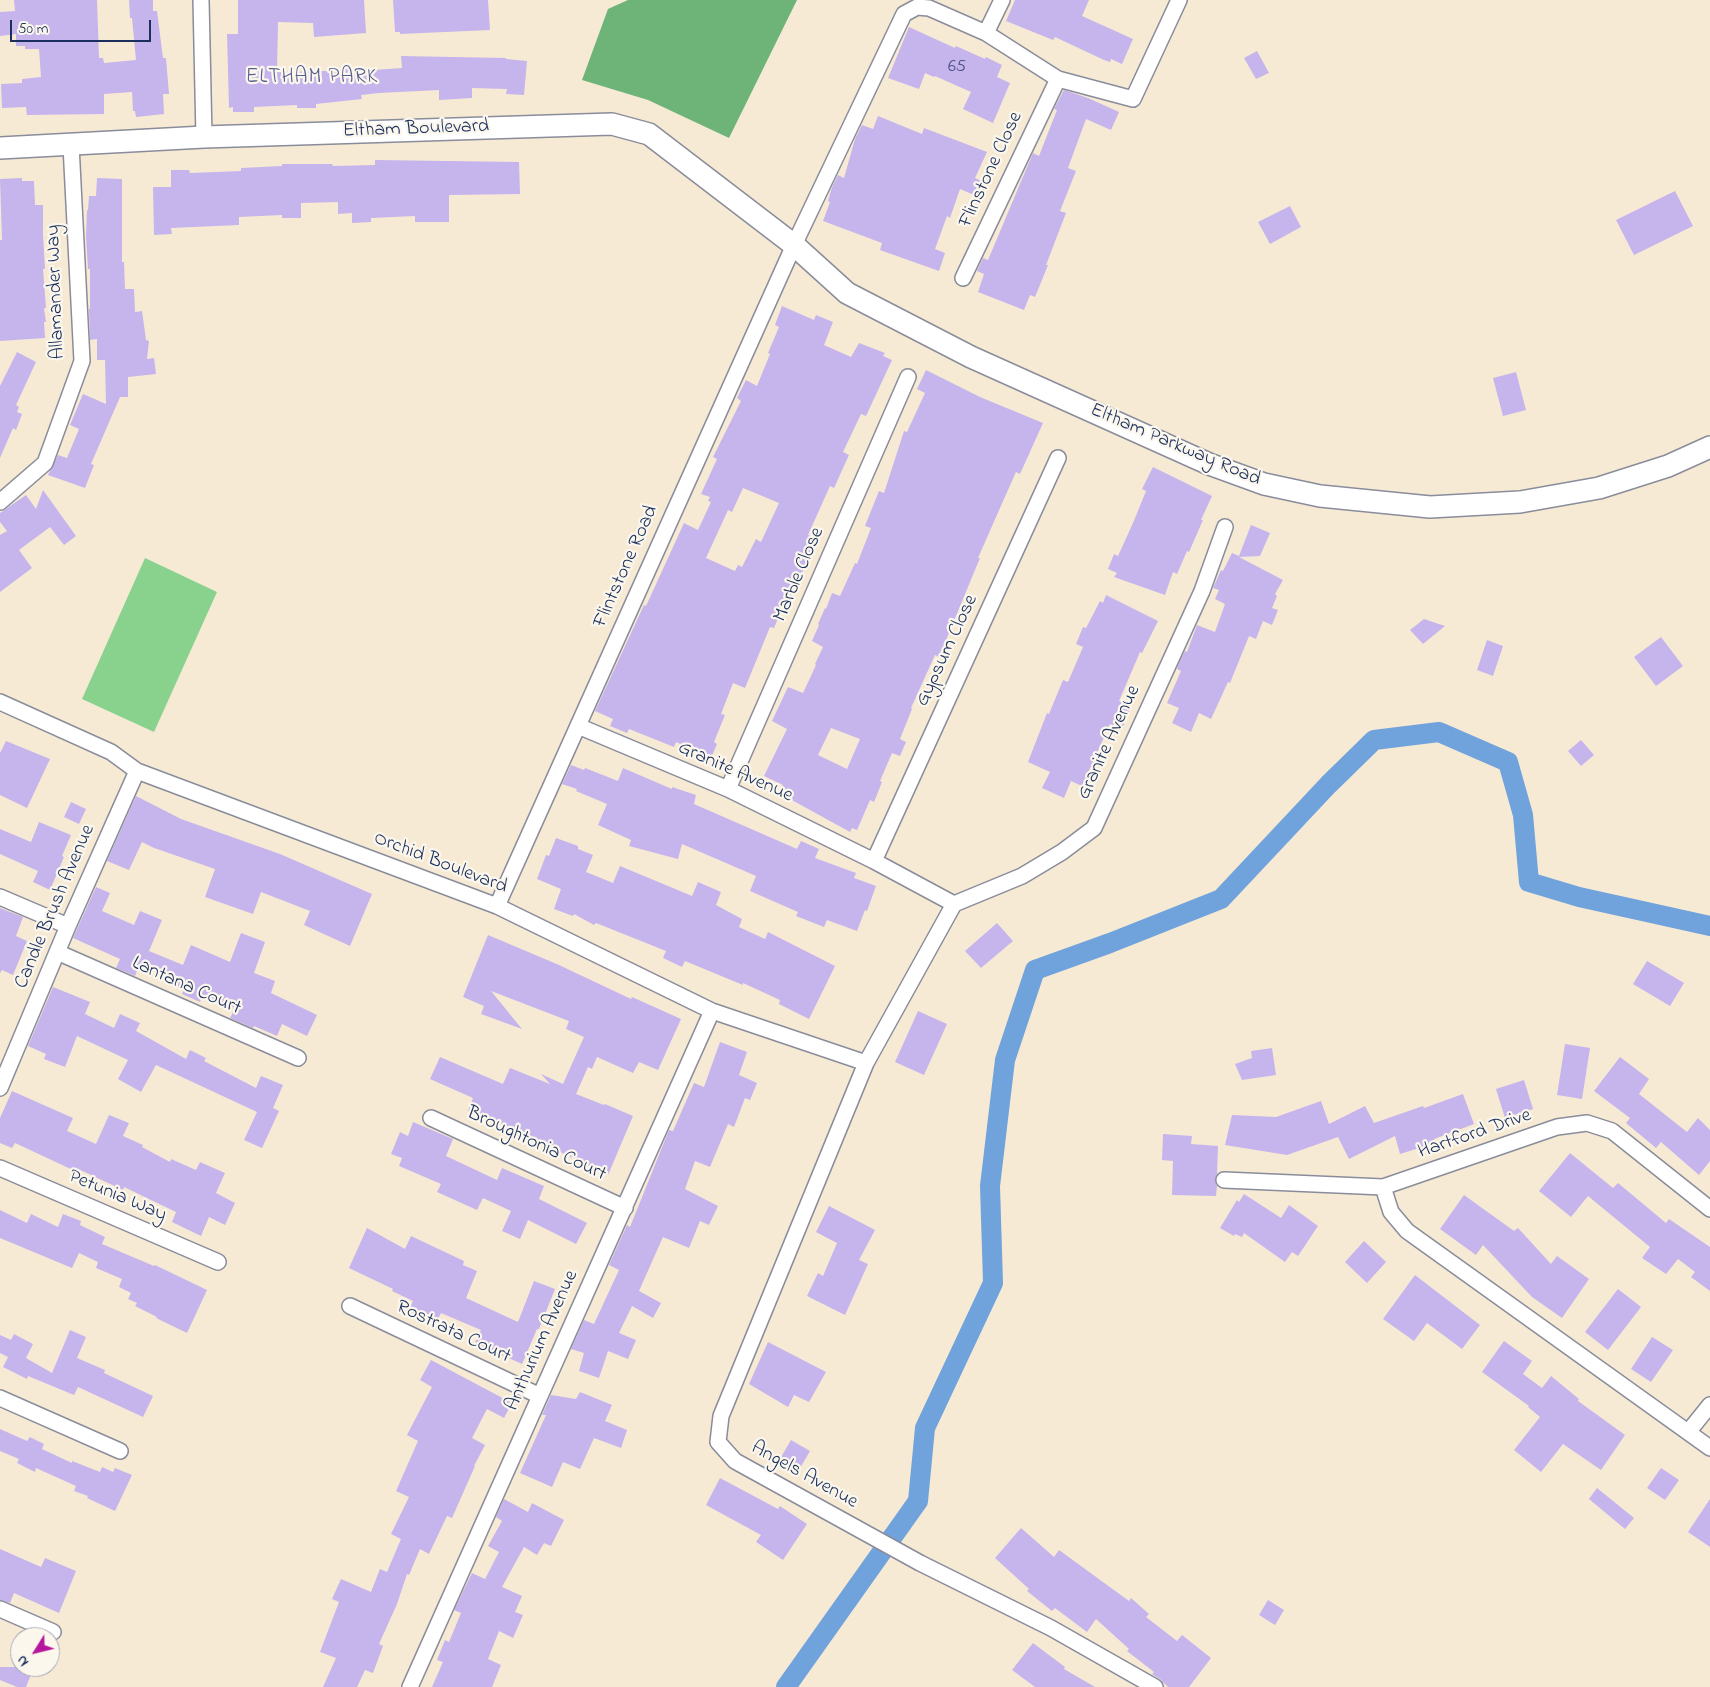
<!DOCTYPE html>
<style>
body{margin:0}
#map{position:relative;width:1710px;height:1687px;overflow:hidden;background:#f7ead5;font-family:"Indie Flower",sans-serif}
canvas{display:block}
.north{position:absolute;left:10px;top:1627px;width:50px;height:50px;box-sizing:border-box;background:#fbf7ec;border:1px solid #a1a7b3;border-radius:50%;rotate:234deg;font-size:14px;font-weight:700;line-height:20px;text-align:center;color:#1b2f5e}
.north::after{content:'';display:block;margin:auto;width:18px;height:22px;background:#b5179e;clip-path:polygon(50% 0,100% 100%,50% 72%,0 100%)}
.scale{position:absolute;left:10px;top:20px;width:141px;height:22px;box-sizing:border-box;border:2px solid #1b2f5e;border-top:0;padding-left:6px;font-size:15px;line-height:18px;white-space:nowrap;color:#1b2f5e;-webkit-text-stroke:4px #fbf7ec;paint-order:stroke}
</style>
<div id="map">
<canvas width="1710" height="1687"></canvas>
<div class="north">N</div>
<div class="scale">50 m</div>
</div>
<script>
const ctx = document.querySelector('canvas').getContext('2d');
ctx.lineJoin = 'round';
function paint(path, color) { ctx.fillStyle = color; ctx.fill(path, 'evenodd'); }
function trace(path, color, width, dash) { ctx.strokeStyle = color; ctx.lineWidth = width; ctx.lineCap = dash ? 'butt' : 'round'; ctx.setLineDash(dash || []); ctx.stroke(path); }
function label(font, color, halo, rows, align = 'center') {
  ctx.font = font + ' "Indie Flower",sans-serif'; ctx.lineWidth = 4.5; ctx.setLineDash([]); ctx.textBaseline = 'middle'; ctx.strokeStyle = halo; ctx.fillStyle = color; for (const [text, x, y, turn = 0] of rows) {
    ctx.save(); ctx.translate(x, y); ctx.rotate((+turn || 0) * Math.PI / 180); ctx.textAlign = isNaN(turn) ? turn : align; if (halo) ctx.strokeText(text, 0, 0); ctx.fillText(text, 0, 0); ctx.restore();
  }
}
paint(new Path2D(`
 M145,558L217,592L154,732L82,699Z`), '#89d28e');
paint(new Path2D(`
 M628,0H797L729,138L648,100L582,80L608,9Z`), '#6eb479');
trace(new Path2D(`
 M786,1687L918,1501L925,1428L993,1283L990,1186L1005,1060L1035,970L1110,943L1221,899L1328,785L1374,740L1439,732L1508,762L1523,815L1529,882L1579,897L1710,926`), '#70a3dc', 20);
paint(new Path2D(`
 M14,0H97L99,58H103L104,63L136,60L132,18H130L129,0H153V11H157L163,58H166L169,94H163L164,114L136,117L135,111H133L132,92L104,94V114L27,115L26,107L2,108L1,84L22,83V79L41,77L39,49H25V46H16V34L0,36V12L15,11Z
 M238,0H364L366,33L314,37L313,23L278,22L277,72L327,71L358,68L359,71L402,68L401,56L506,58V59L527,61L524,95L506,94L507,89L472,88V98L439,100V90L379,93L361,95L362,99L316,104V108H297V105L254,107V112H233V107L229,108L227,34H238Z
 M393,0H488L490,30L400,34V32H395Z
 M1015,0H1089L1082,16L1133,39L1122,64L1111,59L1110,62L1104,60L1055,37L1053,40L1006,21Z
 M909,27L955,48L956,46L985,59L986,57L1002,65L997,77L1010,83L993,123L963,109L971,92L935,76L934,77L925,73L919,89L888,78Z
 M1257,51L1269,73L1256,79L1244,58Z
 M1064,90L1088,98L1119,112L1111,130L1086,119L1068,168L1076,171L1060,211L1066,213L1046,265H1048L1042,280L1035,297L1030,295L1024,310L978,292L984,274L977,271L983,258L988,260L1033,153L1039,156L1057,110L1054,109Z
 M878,116L922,134L924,128L987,152L975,178L981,181L974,195L960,189L950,218L947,216L935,249L945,253L939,271L880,250L882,243L823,221L830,202L828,201L832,187L838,175L844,178L855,139L862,125L873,129Z
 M375,160L519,162L520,194L449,195V222H415V216L371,218V222L352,223V213L338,214V202L301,203V218H282V215L239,217V225L171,228L172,234L154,235L153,187H171V170H189L190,173L241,171V168L282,166V164H332L333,166L375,165Z
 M22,178V181H34L35,205H43V235L45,269H43L46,308H44L46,322H44L45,338L0,341V240H2L0,179Z
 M97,178L122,179V262H124L125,289H134L135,312L142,311L146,340L149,341L147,359L154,358L156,374L128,377V397H120L91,464L94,465L85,488L48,475L58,455L67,458L79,429L70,425L83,394L106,404L105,360H97V339L90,340L89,309H90V269H88L86,237L87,210H88L89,196H96Z
 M1675,191L1693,226L1634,255L1616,220Z
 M1290,206L1301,227L1270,244L1258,222Z
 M782,306L814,320L816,315L833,322L824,345L851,357L859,343L885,353L883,356L892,360L866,416L861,414L843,452L849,455L834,488L830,486L808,535L818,539L787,605L784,604L774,628L770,627L745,688L733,683L721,714L725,715L714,742L717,744L711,758L676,742L674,747L629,729L627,733L610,726L613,719L595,711L644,605L646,606L684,523L698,530L711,502L708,501L710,497L701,494L717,459L713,457L741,401L737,398L746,380L757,386L770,354L768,353L779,327L775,325ZM743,488L779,503L761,542L756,539L742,567L738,565L735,571L706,558L728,510L732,512Z
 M17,352L36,362L16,405L19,407L17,412L22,414L16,430L13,428L0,458V386Z
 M926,370L980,397L1043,423L1020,474L1016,472L1000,508L978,558H980L939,657L935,655L911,708L912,709L900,739L906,742L900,756L892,753L880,781L882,782L874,802L870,800L857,830L852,828L850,832L779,793L783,785L764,776L787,729L772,721L788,687L803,693L816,665L815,664L823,647L812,641L819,625L818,624L825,608L826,609L832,593L840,596L855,563L857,564L871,528L865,526L879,491L884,493L904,431L907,432L925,393L917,389ZM831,728L860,739L847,769L818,755Z
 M1516,372L1526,410L1503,416L1493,378Z
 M1153,467L1212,496L1201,520H1203L1189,552L1187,551L1177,574L1173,572L1165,595L1114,577L1117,573L1108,569L1114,554L1118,556L1133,523L1146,491L1142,489Z
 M43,490L76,536L64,545L50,527L19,550L32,568L0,592V535L7,531L0,522V513L26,495L36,509Z
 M1251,525L1270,533L1260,556L1239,557L1283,580L1275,594L1277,596L1272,608L1278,610L1272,625L1263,621L1256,639L1249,636L1230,683L1228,682L1211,719L1199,713L1191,732L1172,723L1179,708L1167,703L1181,671L1177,669L1179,663L1185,651L1187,652L1197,625L1215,632L1225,604L1215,599L1219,590L1213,588L1221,570L1223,571L1232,553L1239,556Z
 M1106,595L1158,621L1142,653L1140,652L1119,701L1131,707L1122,729L1110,724L1082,786L1071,781L1064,798L1042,788L1050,772L1028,762L1047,713L1049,714L1063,680L1068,682L1083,647L1076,644L1083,627L1086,628L1100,601L1103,603Z
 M1424,619L1445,626L1423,644L1410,630Z
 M1661,637L1683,666L1656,686L1634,657Z
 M1487,640L1503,646L1493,676L1477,670Z
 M1581,740L1594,755L1581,766L1568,751Z
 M6,741L50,759L27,808L0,795V753Z
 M571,765L584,770L585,768L618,781L623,768L672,789V787L696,795L694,804L797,849L801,841L819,849L815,858L856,873L854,878L876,886L867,911L865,910L857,931L827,920L824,927L796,916L798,912L750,891L756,876L682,844L678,859L629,846L631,840L598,825L607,804L576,791L577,789L562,784Z
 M136,796L181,819L280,854L372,894L350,946L304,925L310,911L261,892L253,914L205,897L215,869L154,848L142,842L129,870L107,861Z
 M71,802L86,809L79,824L64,817Z
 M39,822L71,835L62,856L64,857L50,890L33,882L38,871L0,854V829L31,842Z
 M556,838L578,846V849L593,855L586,872L613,883L620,866L692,896L698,882L721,892L716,905L742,919L739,927L765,939L768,932L835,966L809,1019L779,1004L780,1000L743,983V985L685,961L682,967L663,958L666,951L596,923L594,925L574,914L573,916L554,909L561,889L537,879L546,855L549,856Z
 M96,887L110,893L102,911L134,925L140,911L162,920L149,951L183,965L191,945L230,962L241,933L265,942L254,973L275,981L271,993L317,1015L307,1036L282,1024L277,1036L254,1026L253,1028L230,1018L235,1008L203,995L200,1002L182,994L184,989L174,985L177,980L140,964L135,976L116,968L120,959L73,938Z
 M0,908L23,917L16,936L27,941L13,975L2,970L0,973Z
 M997,923L1013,941L981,968L965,951Z
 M488,935L559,965L631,999L632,997L681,1019L658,1070L639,1062L633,1073L597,1057L592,1069L588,1067L576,1094L604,1105L605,1104L633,1116L608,1175L498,1122L468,1111L473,1098L430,1079L440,1057L503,1084L510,1068L550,1084L541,1074L563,1084L584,1037L566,1029L569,1021L491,991L522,1029L481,1014L484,1006L463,997Z
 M1647,961L1684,983L1670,1006L1633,984Z
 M53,987L90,1002L85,1014L114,1028L120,1014L140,1023L136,1031L186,1059L190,1050L206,1058L204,1061L256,1088L261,1076L283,1085L273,1108L279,1111L262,1148L244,1140L257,1112L156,1065L141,1092L118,1079L128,1060L77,1036L65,1067L44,1059L46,1054L28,1046Z
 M918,1011L947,1024L924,1075L895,1062Z
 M720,1042L747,1052L739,1075L757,1083L750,1100L745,1098L734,1127L728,1124L710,1167L695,1161L685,1189L718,1206L709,1225L700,1221L689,1248L663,1237L639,1291L661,1303L653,1318L632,1306L619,1333L636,1340L628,1359L608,1351L599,1378L579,1371L584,1353L571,1349L584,1320L594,1324L619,1270L609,1265L627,1225L630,1227L669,1130L673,1131L694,1083L704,1087Z
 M1565,1044L1590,1048L1582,1099L1557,1095Z
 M1272,1048L1276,1075L1242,1080L1235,1064L1252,1058L1251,1051Z
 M1620,1057L1649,1079L1639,1094L1687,1132L1698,1118L1710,1130V1161L1699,1175L1661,1142L1656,1148L1626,1123L1630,1118L1594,1091Z
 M1524,1080L1533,1109L1505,1118L1496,1089Z
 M12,1091L73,1118L67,1131L96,1144L109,1115L129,1123L123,1136L143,1145L142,1147L170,1162L171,1159L196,1170L200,1162L225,1173L216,1193L235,1203L225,1225L209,1217L201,1236L172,1222L176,1212L124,1187L123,1190L76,1168L75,1171L15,1143L12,1148L0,1143V1118Z
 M1463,1094L1474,1124L1434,1139L1435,1143L1400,1154L1395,1136L1349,1159L1338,1137L1287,1155L1225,1145L1232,1115L1276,1117L1321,1101L1329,1124L1365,1106L1374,1123L1423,1106L1424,1108Z
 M413,1122L453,1139L446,1156L497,1180L502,1168L544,1186L539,1199L587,1223L576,1244L528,1220L520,1239L502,1231L511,1211L483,1198L477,1210L437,1192L441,1184L399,1166L402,1158L391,1154L400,1132L408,1136Z
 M1163,1134L1192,1136L1191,1144L1218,1146L1217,1174L1215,1180L1217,1186L1216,1196L1172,1195L1173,1161L1162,1160Z
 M1570,1153L1613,1188L1618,1183L1666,1223L1669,1219L1710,1247V1291L1691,1277L1695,1272L1678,1259L1666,1274L1642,1258L1650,1247L1588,1196L1571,1217L1539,1191Z
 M1244,1194L1281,1218L1289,1205L1318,1226L1298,1256L1292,1252L1285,1262L1244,1233L1242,1237L1235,1234L1234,1236L1220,1228L1237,1200L1239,1202Z
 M1464,1195L1514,1231L1518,1228L1551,1264L1557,1256L1589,1279L1562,1318L1532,1297L1483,1245L1476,1255L1440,1229Z
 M829,1206L875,1230L859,1260L868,1264L845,1315L807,1296L818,1273L823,1276L837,1243L816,1232Z
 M0,1210L27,1223L31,1214L58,1227L63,1214L81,1221L80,1225L105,1237L102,1244L154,1266L155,1265L207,1290L187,1333L156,1318L157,1317L135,1306L137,1303L128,1299L131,1293L119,1287L122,1279L96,1268L98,1262L79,1253L72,1268L0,1238Z
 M367,1228L405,1249L411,1236L464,1261L463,1265L477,1271L466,1298L518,1322L534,1281L555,1289L539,1329H537L522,1364L475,1343L481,1330L441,1313L436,1323L408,1311L413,1301L392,1291L393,1289L349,1268Z
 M1364,1241L1386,1262L1367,1283L1345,1262Z
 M1415,1275L1480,1325L1462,1349L1427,1323L1414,1341L1383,1319Z
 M1618,1289L1641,1307L1608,1350L1585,1332Z
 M70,1330L86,1337L77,1358L105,1370L104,1373L153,1396L143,1417L78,1387L74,1395L28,1376L27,1379L3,1367L8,1357L0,1353V1335L11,1340L14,1334L33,1344L26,1358L52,1373Z
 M1652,1337L1673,1350L1651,1382L1631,1369Z
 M1504,1341L1532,1361L1523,1374L1542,1388L1551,1376L1579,1399L1578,1401L1625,1435L1601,1470L1563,1444L1541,1472L1514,1450L1540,1417L1528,1407L1529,1406L1482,1372Z
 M768,1342L826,1372L809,1402L794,1395L788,1407L749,1384Z
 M431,1360L512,1403L504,1418L487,1409L472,1438L485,1445L474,1466H475L452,1518L447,1516L429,1554L420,1549L409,1575L407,1574L397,1604L379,1644L383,1646L373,1673L365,1670L357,1687H323L336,1658L320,1652L339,1602L332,1599L341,1579L371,1592L380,1569L387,1572L401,1539L391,1534L409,1497L396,1491L418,1441L407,1435L432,1387L420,1380Z
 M580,1392L612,1405L605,1421L627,1430L621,1448L594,1438L580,1469L563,1462L552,1487L520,1473L546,1415H542L551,1395L576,1399Z
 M0,1429L27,1441L30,1437L44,1444L42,1449L72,1463V1461L100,1472L102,1467L113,1472L115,1468L132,1475L115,1511L87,1498L88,1496L74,1491L76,1486L36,1468L35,1472L17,1463L19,1459L0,1451Z
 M791,1440L810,1451L796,1475L777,1464Z
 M1661,1468L1679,1480L1665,1500L1647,1488Z
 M720,1478L778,1509L780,1506L807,1524L783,1560L756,1542L761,1535L706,1505Z
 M1597,1488L1634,1518L1625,1529L1589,1499Z
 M504,1499L528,1512L532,1503L564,1520L551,1546L544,1543L537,1555L524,1547L502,1587L522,1596L515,1612L523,1615L513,1638L499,1631L488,1659L501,1665L492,1687H432L443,1662L437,1660L445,1640L449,1642L461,1613L454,1610L472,1573L485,1579L499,1552L488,1546L502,1521L496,1517Z
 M1710,1499V1547L1688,1532Z
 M1021,1528L1054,1557L1059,1550L1129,1601L1131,1598L1149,1614L1146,1617L1177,1641L1182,1635L1211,1658L1189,1687H1168L1160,1679L1152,1674L1154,1672L1127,1651L1129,1649L1096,1619L1087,1632L1055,1608L1052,1611L1027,1591L1029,1589L995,1558Z
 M0,1549L41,1567L45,1558L76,1571L59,1613L14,1593L10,1603L0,1600Z
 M1268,1600L1284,1610L1275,1625L1259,1615Z
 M1033,1643L1065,1667L1064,1669L1095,1687H1035L1012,1670Z
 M0,1667H34L26,1687H17L0,1680Z`), '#c6b4ed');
const street = new Path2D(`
 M201,0L204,137
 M986,33L1002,0
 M963,278L1058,79
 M0,502L45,463L82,361L71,145
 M0,702L111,752L137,771L497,906L712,1011L866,1063
 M578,726L728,789L874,861L954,904
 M728,789L908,377
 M874,861L1058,458
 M0,897L68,926
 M497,906L794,245L904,14L917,7L929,8L986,33L1058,79L1133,99L1179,0
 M57,952L298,1058
 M0,1088L68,926L137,771
 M431,1118L625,1208
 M0,1168L218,1262
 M1224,1180L1383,1187L1557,1127L1587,1123L1612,1131L1710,1209
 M1383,1187L1391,1212L1407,1231L1710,1448
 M350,1306L540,1396
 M0,1398L120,1451
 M1689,1431L1710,1405
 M0,1609L53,1632
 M410,1687L712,1011
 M1155,1687L1051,1628L920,1563L735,1461L718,1442L721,1416L866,1063L954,904L1022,876L1062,852L1094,828L1202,591L1225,527`);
const secondary = new Path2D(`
 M0,148L204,137L612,124L649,134L794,245L847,293L971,357L1209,464L1264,484L1320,496L1430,507L1520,502L1599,488L1668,466L1710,447`);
trace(street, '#898c9a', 18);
trace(secondary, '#898c9a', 24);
trace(street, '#fff', 15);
trace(secondary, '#fff', 21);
label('18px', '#465082', null, [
 ["65",957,68]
]);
label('20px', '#1b2f5e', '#fbf7ec', [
 ["Eltham Boulevard",416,130,-2],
 ["Flinstone Close",992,170,-65],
 ["Allamander Way",57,292,-92],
 ["Eltham Parkway Road",1175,446,23],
 ["Flintstone Road",627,567,-66],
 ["Marble Close",800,575,-67],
 ["Gypsum Close",948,651,-65],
 ["Granite Avenue",1110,743,-65],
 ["Granite Avenue",735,773,24],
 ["Orchid Boulevard",440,864,21],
 ["Candle Brush Avenue",56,907,-67],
 ["Lantana Court",186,987,24],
 ["Hartford Drive",1475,1135,-19],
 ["Broughtonia Court",536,1145,25],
 ["Petunia Way",117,1197,23],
 ["Rostrata Court",453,1333,25],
 ["Anthurium Avenue",543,1341,-66],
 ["Angels Avenue",804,1476,29]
]);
ctx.letterSpacing = '1px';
label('21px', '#575e90', '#fbf7ec', [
 ["ELTHAM PARK",312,79]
]);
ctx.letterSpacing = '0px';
</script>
